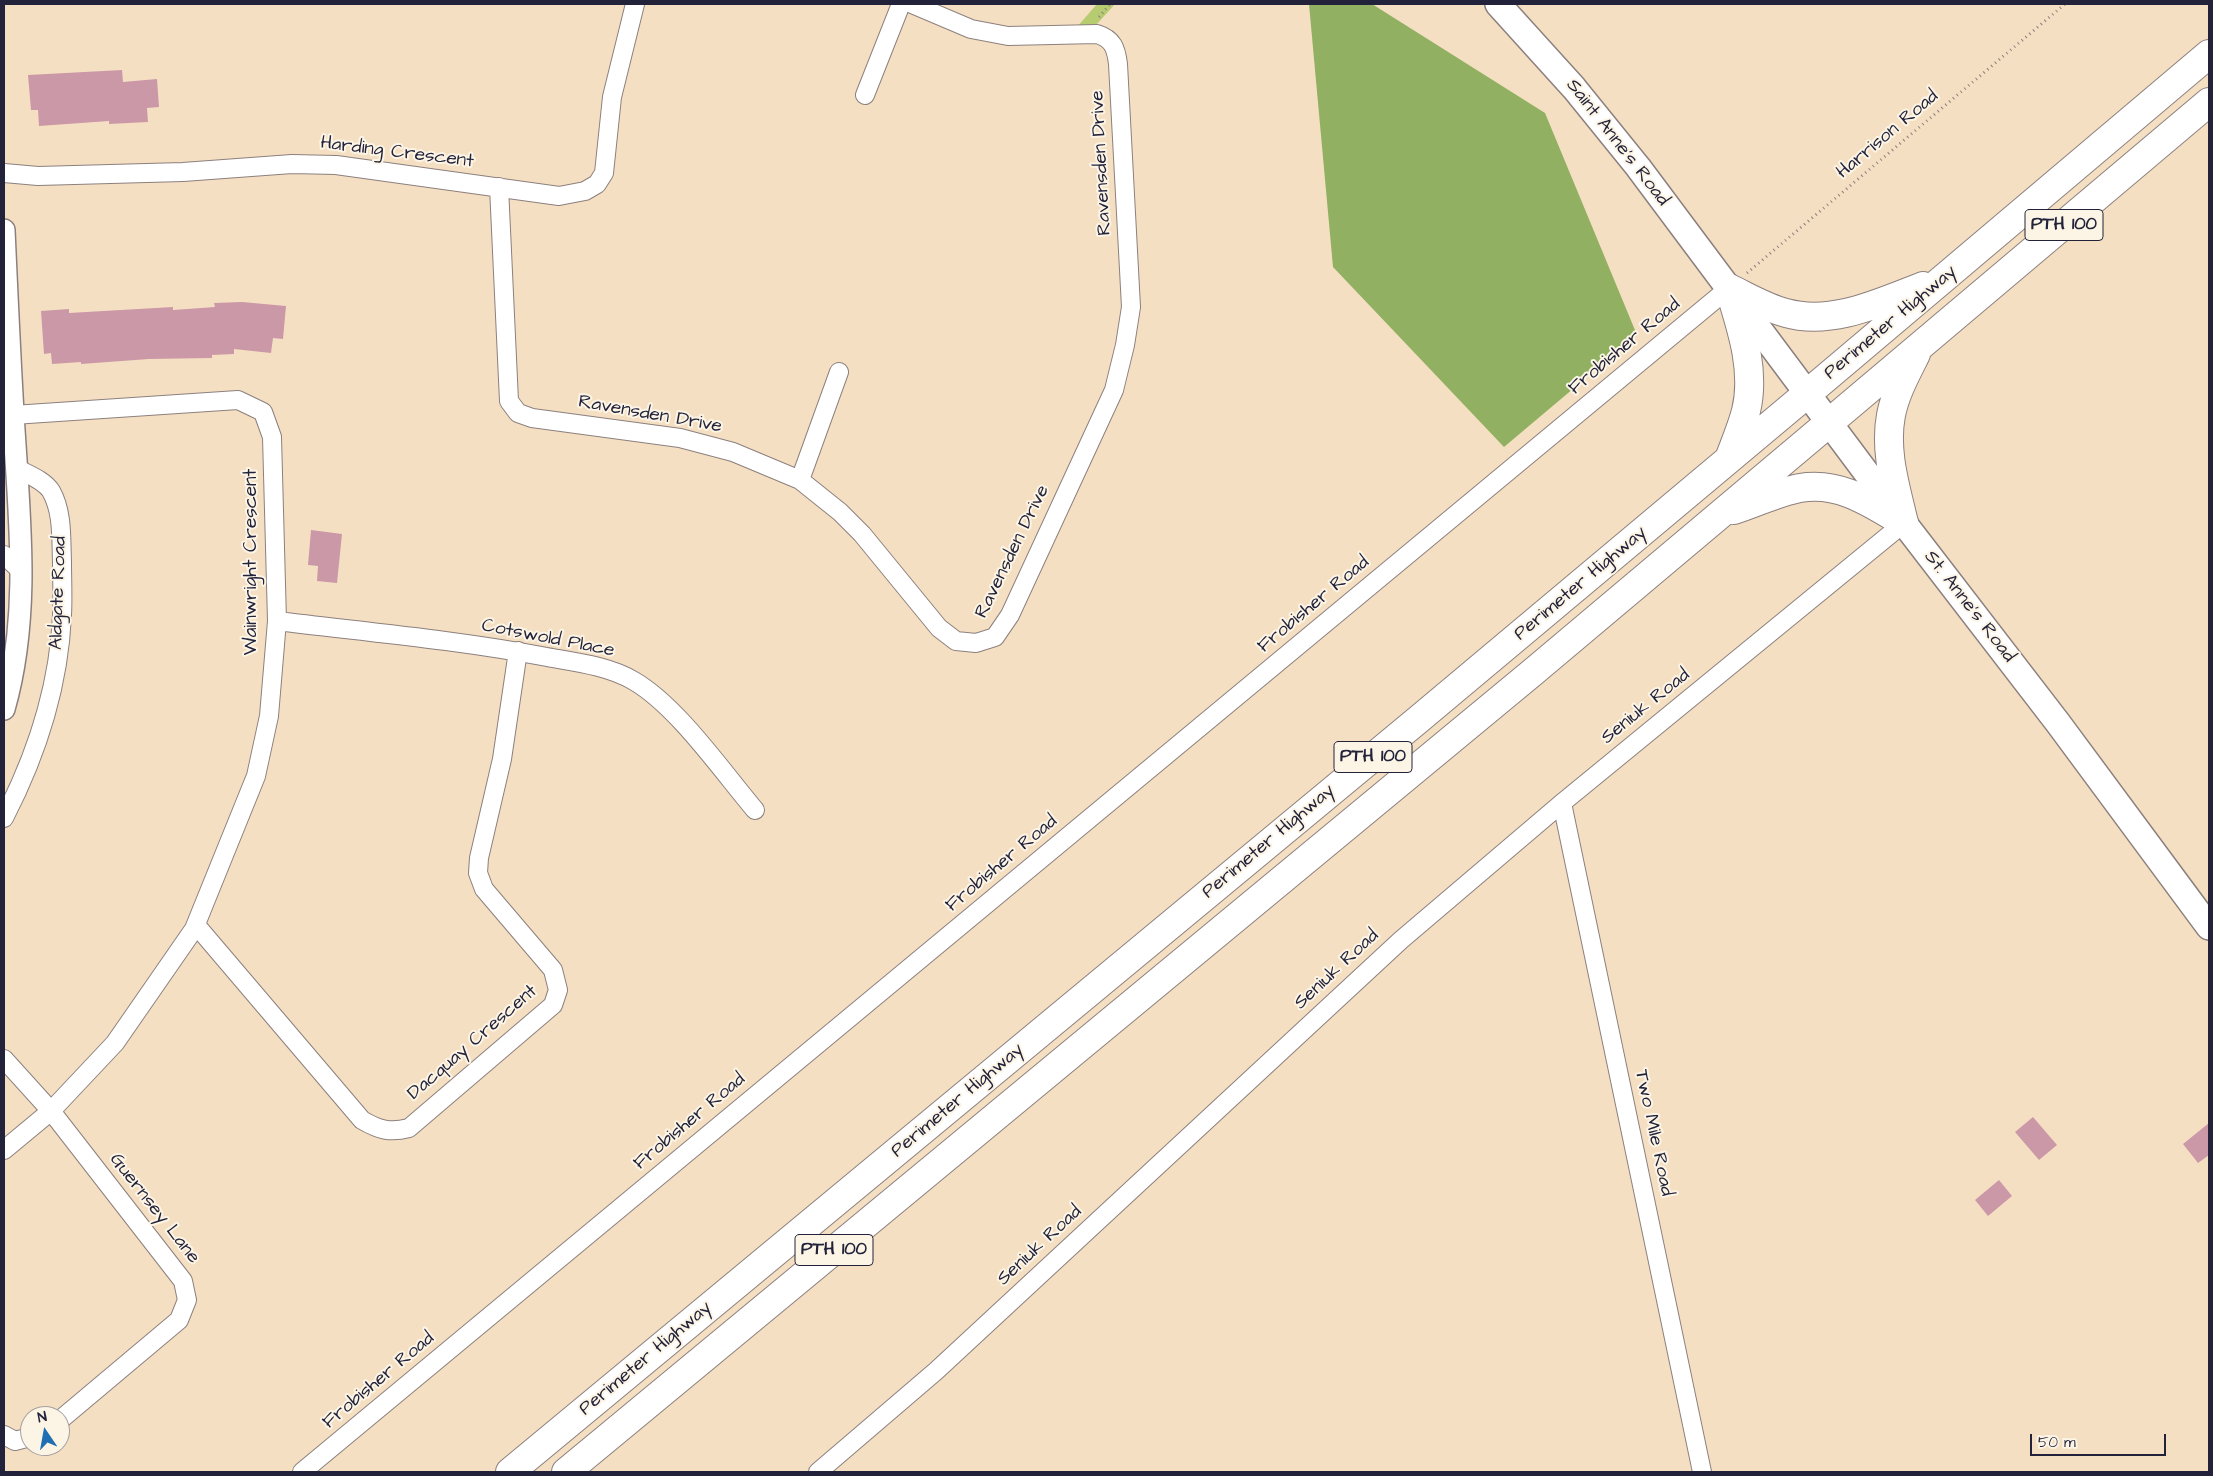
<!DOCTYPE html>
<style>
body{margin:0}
#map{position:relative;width:2213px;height:1476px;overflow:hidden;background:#f5dfc2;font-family:"Architects Daughter",sans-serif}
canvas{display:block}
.frame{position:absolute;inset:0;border:5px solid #22223b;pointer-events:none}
.north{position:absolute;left:20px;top:1406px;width:50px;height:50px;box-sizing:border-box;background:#fcf5e5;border:1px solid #a5a1a1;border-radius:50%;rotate:348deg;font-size:14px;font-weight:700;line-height:20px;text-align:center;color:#22223b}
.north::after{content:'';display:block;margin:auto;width:18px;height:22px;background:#1f6fb2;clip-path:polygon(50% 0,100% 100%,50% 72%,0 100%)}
.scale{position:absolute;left:2030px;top:1434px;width:136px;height:22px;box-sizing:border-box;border:2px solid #22223b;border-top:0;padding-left:6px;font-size:15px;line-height:18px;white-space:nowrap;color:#22223b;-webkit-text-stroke:4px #fcf5e5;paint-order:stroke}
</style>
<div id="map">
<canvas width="2213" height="1476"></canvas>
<div class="frame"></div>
<div class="north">N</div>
<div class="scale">50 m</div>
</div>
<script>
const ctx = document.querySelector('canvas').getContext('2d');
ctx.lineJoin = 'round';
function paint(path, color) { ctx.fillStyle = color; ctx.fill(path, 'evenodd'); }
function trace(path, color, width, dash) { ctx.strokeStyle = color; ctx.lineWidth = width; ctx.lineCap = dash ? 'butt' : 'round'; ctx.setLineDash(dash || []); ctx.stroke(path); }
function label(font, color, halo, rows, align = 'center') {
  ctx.font = font + ' "Architects Daughter",sans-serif'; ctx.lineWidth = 4; ctx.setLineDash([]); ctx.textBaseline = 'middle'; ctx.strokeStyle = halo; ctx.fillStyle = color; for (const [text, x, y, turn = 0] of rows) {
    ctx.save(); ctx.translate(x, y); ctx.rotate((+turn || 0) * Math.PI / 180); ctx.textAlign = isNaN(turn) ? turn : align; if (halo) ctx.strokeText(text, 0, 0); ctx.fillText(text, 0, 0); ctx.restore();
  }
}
paint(new Path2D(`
 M1097,4H1115L1088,34L1070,35Z`), '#b7cc70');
paint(new Path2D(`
 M1309,4H1372L1545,113L1637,335L1504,447L1333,267Z`), '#91b062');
paint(new Path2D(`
 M122,70L123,82L157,79L159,107L147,108L148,122L109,124V121L39,126L38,110H31L28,75Z
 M242,302L286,306L283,339L273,338L271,353L234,349V354L212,355V358L149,359L81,364V362L52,364L51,353L44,354L41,311L69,309V313L173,307V310L215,307L214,303Z
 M311,530L342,534L337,583L317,581L318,566L308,565Z
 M2033,1117L2057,1145L2039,1160L2015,1132Z
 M2209,1123V1155L2198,1163L2183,1144Z
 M1999,1180L2012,1196L1988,1216L1975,1200Z`), '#cb98a8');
const minor = new Path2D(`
 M865,95L901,4
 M4,173L38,176L183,172L292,164L336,165L559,196L585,191L597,184L604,173L612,97L635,4
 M499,187L509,401L518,413L532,418L680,438L733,452L800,480L840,512L862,534L939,628L956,641L976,643L995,637L1010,615L1114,390L1125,345L1131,307L1118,64C1116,48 1113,39 1097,34L1008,36L971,29L912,4
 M800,480L839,372
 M4,555L21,571
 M277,621C367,632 458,640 547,657C575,662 609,666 634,681C677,706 722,771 755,810
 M1562,803L1702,1472
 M4,818C36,756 59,685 62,615C63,597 62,579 62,562C61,539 63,512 51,491C44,480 27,474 16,468
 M196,925L362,1120C379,1130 390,1133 409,1128L553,1005L558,990L553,970L484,889L478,873L479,858L502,759L518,651
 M4,1059L51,1111L183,1281L187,1300L179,1320L60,1420
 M4,1150L51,1111L115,1043L194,929L256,776L269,716L277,621L272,437L263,412L238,400L13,415
 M4,1435L15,1441L30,1437
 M302,1472L1729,288
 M818,1472L936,1371L1401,940L1562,803L1904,523`);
const tertiary = new Path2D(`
 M4,230C7,297 10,364 14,430C20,523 30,618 4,709`);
const secondary = new Path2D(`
 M1498,4L1574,88L1638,167L1904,523L2058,723L2209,927`);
const trunk = new Path2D(`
 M1729,288C1748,297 1766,308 1786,313C1832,326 1881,302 1923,286
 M1808,393L2209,54
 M1830,422L2209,102
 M1904,523C1896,488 1884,452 1891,415C1895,394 1906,374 1916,354`);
const motorway = new Path2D(`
 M1729,459C1735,443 1742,427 1746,411C1756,370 1741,327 1729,288
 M1734,510C1756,503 1778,492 1800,488C1840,481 1872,504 1904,523
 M510,1472L1419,719L1808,393
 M566,1472L1533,672L1830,422`);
trace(minor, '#8c807e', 20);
trace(tertiary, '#8c807e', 24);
trace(secondary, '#8c807e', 28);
trace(trunk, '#8c807e', 30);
trace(motorway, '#8c807e', 30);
trace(new Path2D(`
 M1099,17L1110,4
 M1747,273L2065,4`), '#8c807e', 3, [1, 4]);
trace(minor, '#fff', 18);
trace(tertiary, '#fff', 21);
trace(secondary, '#fff', 25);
trace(trunk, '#fff', 28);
trace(motorway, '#fff', 28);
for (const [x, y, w] of [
 [2064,225,78],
 [1373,757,78],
 [834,1250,78]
]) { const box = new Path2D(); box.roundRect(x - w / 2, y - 15.5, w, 31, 4); ctx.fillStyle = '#fcf5e5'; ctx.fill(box); trace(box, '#22223b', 1); }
label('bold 18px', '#22223b', null, [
 ["PTH 100",2064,225],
 ["PTH 100",1373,757],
 ["PTH 100",834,1250]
]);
label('19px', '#22223b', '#fcf5e5', [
 ["Harrison Road",1888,135,-40],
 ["Saint Anne's Road",1617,143,52],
 ["Harding Crescent",397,153,7],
 ["Ravensden Drive",1102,163,-93],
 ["Perimeter Highway",1891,323,-40],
 ["Frobisher Road",1625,347,-40],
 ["Ravensden Drive",650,415,10],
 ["Ravensden Drive",1013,552,-64],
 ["Wainwright Crescent",252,562,-90],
 ["Perimeter Highway",1581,584,-40],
 ["Aldgate Road",59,593,-88],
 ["Frobisher Road",1314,605,-40],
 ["St. Anne's Road",1969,607,52],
 ["Cotswold Place",548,639,11],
 ["Seniuk Road",1646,707,-39],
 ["Perimeter Highway",1269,842,-40],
 ["Frobisher Road",1002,864,-40],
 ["Seniuk Road",1337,970,-43],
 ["Dacquay Crescent",473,1043,-41],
 ["Perimeter Highway",958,1101,-40],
 ["Frobisher Road",690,1122,-40],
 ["Two Mile Road",1653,1133,78],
 ["Guernsey Lane",154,1209,52],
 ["Seniuk Road",1040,1246,-43],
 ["Perimeter Highway",646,1359,-40],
 ["Frobisher Road",379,1381,-40]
]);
</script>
